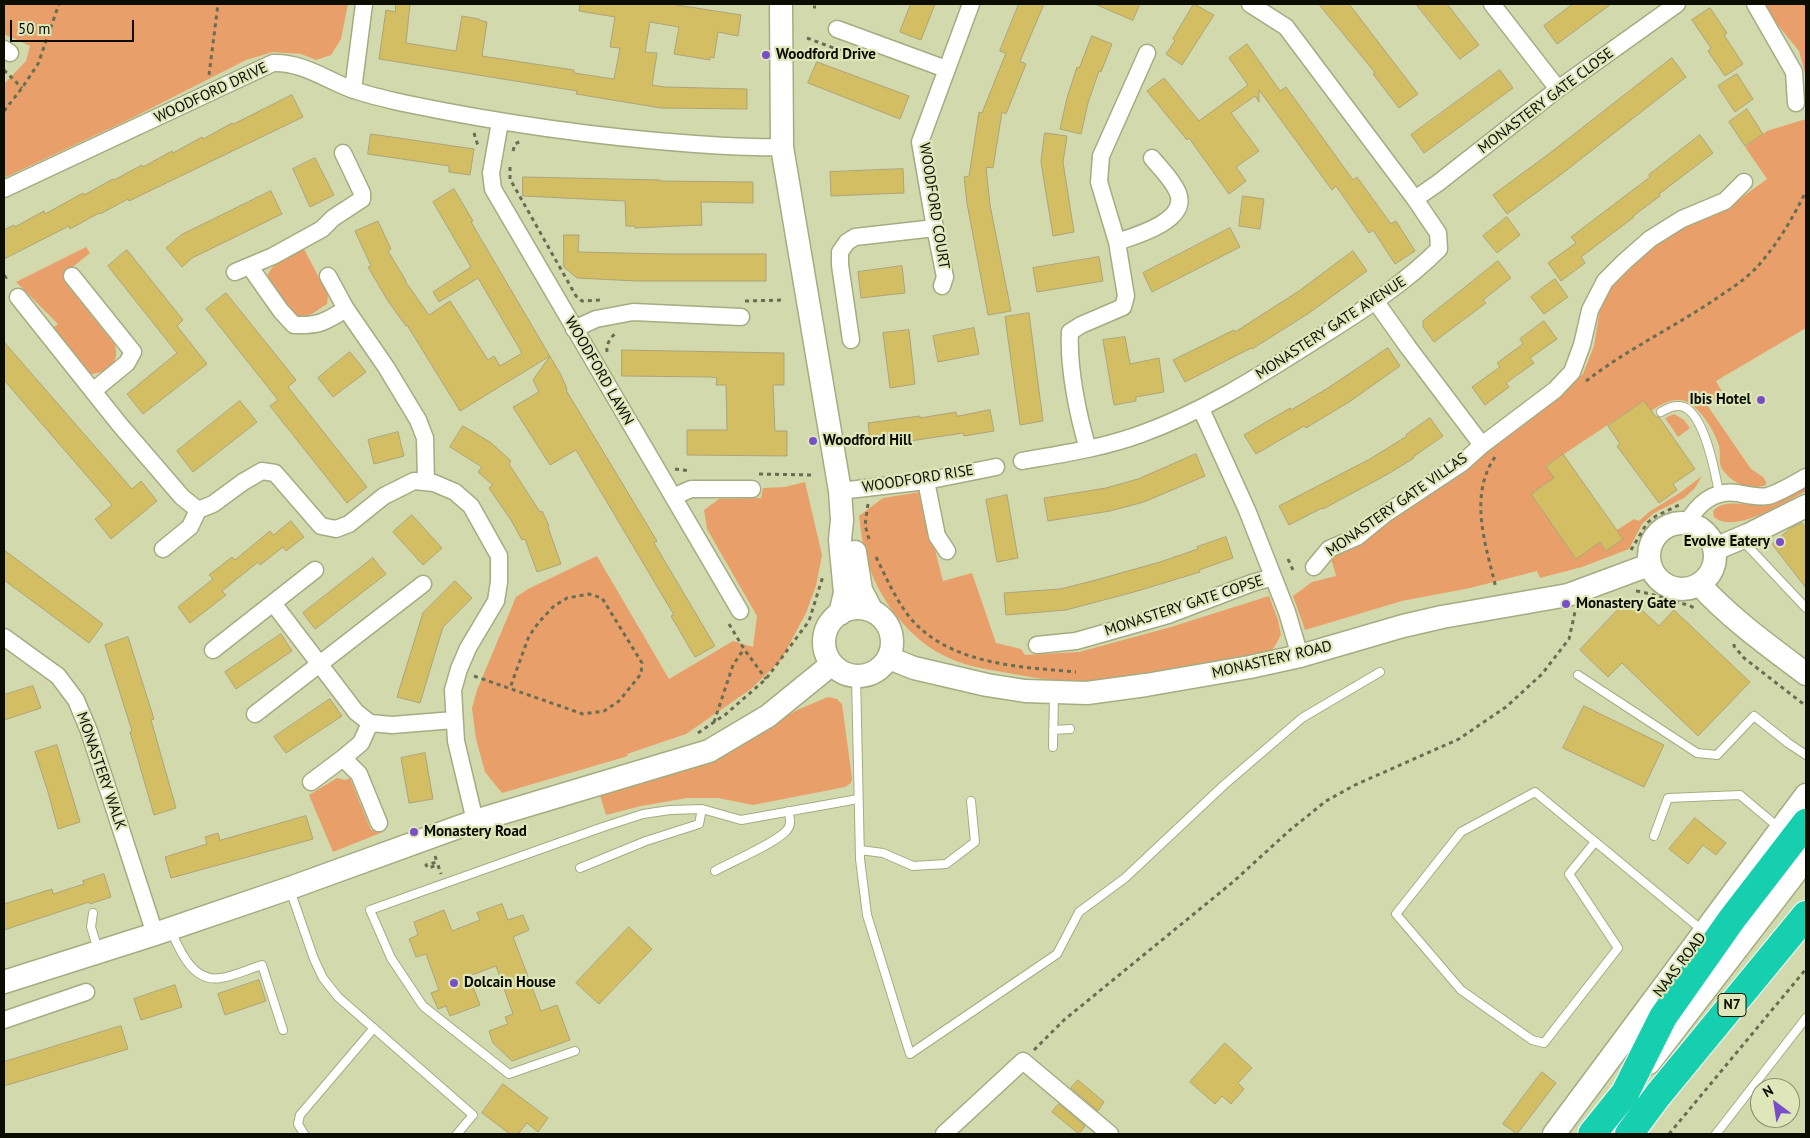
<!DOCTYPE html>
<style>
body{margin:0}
#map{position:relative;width:1810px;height:1138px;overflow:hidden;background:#d2daad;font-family:"PT Sans",sans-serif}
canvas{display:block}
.frame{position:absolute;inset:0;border:5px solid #0b0d01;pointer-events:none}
.north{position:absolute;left:1750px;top:1078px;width:50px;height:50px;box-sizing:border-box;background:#dfe7ba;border:1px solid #8a9070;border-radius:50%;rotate:329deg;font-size:14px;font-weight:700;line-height:20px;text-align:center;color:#0b0d01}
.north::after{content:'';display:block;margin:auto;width:18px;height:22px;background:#794fc8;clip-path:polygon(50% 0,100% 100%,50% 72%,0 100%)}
.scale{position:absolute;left:10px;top:20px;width:124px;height:22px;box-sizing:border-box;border:2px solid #0b0d01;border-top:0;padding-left:6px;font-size:15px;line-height:18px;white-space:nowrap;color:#0b0d01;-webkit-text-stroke:4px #dfe7ba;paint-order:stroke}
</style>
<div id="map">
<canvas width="1810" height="1138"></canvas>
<div class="frame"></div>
<div class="north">N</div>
<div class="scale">50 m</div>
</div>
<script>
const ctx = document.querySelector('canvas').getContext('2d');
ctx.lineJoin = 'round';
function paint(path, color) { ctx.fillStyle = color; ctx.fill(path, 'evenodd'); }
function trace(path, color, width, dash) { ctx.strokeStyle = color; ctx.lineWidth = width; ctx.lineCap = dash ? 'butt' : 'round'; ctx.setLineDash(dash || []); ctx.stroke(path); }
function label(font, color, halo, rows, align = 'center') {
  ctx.font = font + ' "PT Sans",sans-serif'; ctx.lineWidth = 4.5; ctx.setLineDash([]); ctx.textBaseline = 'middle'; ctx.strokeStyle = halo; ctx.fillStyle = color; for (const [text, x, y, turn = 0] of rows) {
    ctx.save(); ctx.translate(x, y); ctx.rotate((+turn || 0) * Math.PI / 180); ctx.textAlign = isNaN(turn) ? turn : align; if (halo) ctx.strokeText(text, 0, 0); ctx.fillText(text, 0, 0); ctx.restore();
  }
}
paint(new Path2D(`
 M4,4H348L341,39L331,55L316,60L301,54L273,52L246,60L128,120L4,178V84L26,61L30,46L4,34Z
 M1764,4H1806V77L1799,51L1777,24Z
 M1806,119V328L1716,381L1724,395L1707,405L1751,469L1763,477L1766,482V485C1750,491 1731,483 1722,469C1718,462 1721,453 1719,446C1715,431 1697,401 1680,400C1670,399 1659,405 1651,411L1644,401L1546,466L1557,482L1549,481L1531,494L1576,559L1596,545L1598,540L1606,551L1623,539L1617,530L1634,519L1639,521L1649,512L1681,492L1702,476L1695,488L1684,498L1654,513L1642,524L1629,549L1582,567L1540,578L1537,571L1470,588L1402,601L1305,630L1293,596L1312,582L1336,576L1330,555L1443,485L1583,374L1594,346L1600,308L1612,286L1628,264L1694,218L1726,209L1767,179L1745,147L1767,131Z
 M86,247L90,253L64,274L65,282L115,345C120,364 108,373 90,374L51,329L58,324L16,282Z
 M303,247L328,295L327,304C320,308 311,316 303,317C291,317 274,287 267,278C272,261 289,255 303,247Z
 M1674,414L1684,420L1690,428L1678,437L1665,418Z
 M805,482L822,555L816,586L806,613L781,660L751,689L686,734L627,754L628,756L502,793L485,772L476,739L472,708L477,690L516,597L528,589L597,556L669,679L733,641L753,647L757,616L707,529L704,510L719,499L761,498L763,488L785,487Z
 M1806,486V491C1785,502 1735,535 1714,517L1713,511C1725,498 1747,506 1763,506C1777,505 1794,492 1806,486Z
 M920,492L943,581L972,573L996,643L1021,649L1025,655L1079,652L1171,627L1269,596L1278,620L1281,635L1272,651C1214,662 1155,677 1096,681C1065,683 1033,678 1002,672C985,669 967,666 951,659C909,641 877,598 865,554C862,542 861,529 859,516L883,498Z
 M828,697L837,699L842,704L852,778L851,783L845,787L753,805L718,798H687L641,806L606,815L599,792L755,736L797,710Z
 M337,778L345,780L350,778L371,830L383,832L333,852L309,795Z`), '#e89f6a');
const building = new Path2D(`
 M396,4H410L406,43L456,51L462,16L479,19V20L487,22L482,56L574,70V73L614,79L620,48L610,47L615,17L579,11L580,4H671L741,15L738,36L718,32L714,58L710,57V60L674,54L679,27L650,22L645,52L657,53L652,85L665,87L747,89V109L661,108L576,94L577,91L379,59L386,10L395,12Z
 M911,4H935L921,40L900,32Z
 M1019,4H1044L1020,61L1026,64L1006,114L1002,112L993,168L986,167L990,205L1011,311L988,315L967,203L964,177L969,176L979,112L982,113L1006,53L1000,51Z
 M1095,4H1140L1133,20Z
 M1194,4L1214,15L1182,65L1166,54L1175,41L1173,39Z
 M1319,4H1349L1418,94L1399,108L1373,74L1375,73Z
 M1416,4H1447L1479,45L1460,59Z
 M1573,4H1611L1557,44L1544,26Z
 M1710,8L1727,33L1724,35L1743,64L1725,76L1708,51L1711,48L1692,20Z
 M1092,36L1112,44L1101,72L1099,71L1088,103L1081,134L1060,129L1067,98L1077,67L1079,68Z
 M1247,44L1280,91L1286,87L1353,180L1357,177L1391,224L1396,221L1415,251L1395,264L1373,230L1369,233L1336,186L1332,190L1259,90V102L1255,96L1231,113L1259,151L1236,167L1246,181L1229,194L1189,138L1187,140L1147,91L1164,78L1199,121L1248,85L1229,58Z
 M1672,58L1686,77L1559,176L1507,214L1493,195L1550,153Z
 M817,62L909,96L900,119L808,83Z
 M1500,70L1513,88L1424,153L1411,135Z
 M1737,74L1753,99L1735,112L1718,86Z
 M292,95L303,117L129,201L128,199L100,214L99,213L70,229L69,226L4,259V230L14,225L15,227L44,211L45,214L83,193L84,195L113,179L114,180L142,165L143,167L172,151L173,153L202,137L203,139L232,123L233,124Z
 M1747,109L1763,134L1745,146L1729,122Z
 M1045,133L1067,136L1063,162L1074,232L1053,236L1041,162Z
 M371,134L474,149L470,175L449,172V166L368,154Z
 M1700,135L1713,153L1659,194L1660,196L1633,216L1634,217L1581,257L1585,263L1561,281L1548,263L1576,243L1571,237L1650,177L1649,175Z
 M315,158L334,195L310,207L293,169Z
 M903,169L904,193L831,196L830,172Z
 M523,177L660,180V181L753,182V203L701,202L702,225L635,228V226H626L625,201L523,196Z
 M454,189L473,221L471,222L561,375L567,389L566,390L657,541L654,543L715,646L695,657L671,616L674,615L576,450L550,465L513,407L539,392L533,380L550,356L460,411L407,325L406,326L388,301L368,267L371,266L355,231L378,221L391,249L388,251L406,281H405L429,315L450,301L488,360L494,356L500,366L522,353L478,278L439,302L433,292L471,267L433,202Z
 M271,191L282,214L192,258L182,267L166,248L181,235Z
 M1243,196L1264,199L1260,229L1239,226Z
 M1507,217L1520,235L1497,253L1483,236Z
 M1230,228L1240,247L1152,292L1143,273Z
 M564,235H579L578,252L668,254H766V281H636L577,278L564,267Z
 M127,250L183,320L177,326L207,364L143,414L127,394L177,353L108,266Z
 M1353,251L1367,271L1309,313L1252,349L1251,348L1185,382L1173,360L1234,330L1235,332L1299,291Z
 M1099,257L1103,281L1037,292L1033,268Z
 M1498,261L1511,278L1483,300L1486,303L1434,342L1423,327V321Z
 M902,266L905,293L861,298L858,272Z
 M1555,279L1568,297L1544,314L1531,297Z
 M226,293L296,380L288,387L367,487L347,503L270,406L278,400L206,309Z
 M1029,313L1043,421L1020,425L1005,317Z
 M1544,321L1557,339L1530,358L1534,363L1506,383L1509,387L1485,405L1472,387L1500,367L1497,363L1523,344L1520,339Z
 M974,328L979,354L938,362L933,336Z
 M909,330L915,384L890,388L883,333Z
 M1125,337L1130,364L1159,358L1164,392L1136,397V401L1114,405L1103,340Z
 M4,342L132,489L141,481L157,501L111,539L95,519L112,505L4,380Z
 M1388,348L1400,366L1349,402L1306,428L1304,426L1256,454L1244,435L1290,408L1291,410L1328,388Z
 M622,350L784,353V385H773L775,431H787V456L687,455V430H727L726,385H716L717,378L710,377L622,376Z
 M350,352L366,372L333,397L318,378Z
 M240,401L257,422L193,472L177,451Z
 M1644,401L1656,417H1659L1695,469L1673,484L1677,490L1659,503L1617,446L1620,444L1608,426Z
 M990,410L994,431L964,436L963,433L871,447L868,423L920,416V418L956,412L957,416Z
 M1430,418L1443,436L1413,457L1414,458L1388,474L1323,509L1322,508L1289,525L1279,506L1370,459L1407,436L1406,435Z
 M463,426L490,442L511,461L509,464L540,512L542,511L549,526L548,527L561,564L537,572L525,539L522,540L511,520L489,488L493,485L478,472L482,467L450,447Z
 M398,432L404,456L374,464L368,440Z
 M1196,454L1205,476L1144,502L1110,511L1048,521L1044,498L1106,488L1138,479Z
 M1563,454L1623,539L1606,551L1600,542L1576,559L1531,494L1554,478L1546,467Z
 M1007,495L1018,558L997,562L986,500Z
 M412,515L442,548L423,565L393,532Z
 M291,521L304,537L286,551L283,547L260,565L258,562L222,591L226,595L190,623L178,607L213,579L209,575L232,557L235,560L270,531L273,535Z
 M1802,523L1806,528V588L1772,544L1791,528Z
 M1226,537L1233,558L1199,570L1200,572L1134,592L1066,610L1006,615L1004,593L1060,589L1096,580L1160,562L1198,549L1197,547Z
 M4,550L103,624L89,643L4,580Z
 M373,558L386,574L315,629L303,613Z
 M455,581L472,598L443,627L420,703L397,697L423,613Z
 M1629,598L1659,626L1674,610L1750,682L1698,736L1622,663L1608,677L1580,650Z
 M281,634L292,651L236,689L225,672Z
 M128,637L154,719L151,720L176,808L154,815L130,732L132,731L105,645Z
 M33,686L41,708L4,720V695Z
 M330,699L342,716L286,753L274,737Z
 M1584,706L1664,745L1644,787L1563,748Z
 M57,745L80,822L58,829L48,792L35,752Z
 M425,753L433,799L409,803L401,758Z
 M306,816L313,839L171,878L165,857L207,844L205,837L218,833L220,840Z
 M1695,818L1726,843L1716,855L1703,845L1688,864L1669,849Z
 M104,874L111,897L90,904L89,902L4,930V904L52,889L53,894L84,884L83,881Z
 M502,904L508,920L523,915L529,930L513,937L541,1011L557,1005L570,1040L512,1061L493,1043L489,1031L508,1024L505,1017L513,1014L496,966L469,976L480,1005L450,1016L446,1006L438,1009L431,993L439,990L426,954L416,957L409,939L418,935L414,922L444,910L452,931L480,920L477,913Z
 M629,927L652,949L599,1004L576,983Z
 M259,980L266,1001L225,1015L218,994Z
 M175,985L182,1007L141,1020L134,999Z
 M121,1026L128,1049L4,1086V1062Z
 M1225,1043L1252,1068L1238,1083L1244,1089L1231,1104L1222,1096L1215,1104L1190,1082Z
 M1542,1072L1556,1083L1517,1134L1503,1124Z
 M1078,1080L1104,1102L1098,1111L1071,1088Z
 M503,1084L548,1118L538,1132L527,1123L518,1134H510L482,1113Z
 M1059,1104L1085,1126L1079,1134L1052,1112Z`);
paint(building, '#d4be64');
trace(building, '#ada378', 1);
const lane = new Path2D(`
 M1661,412C1668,408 1675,404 1684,407C1705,416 1715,472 1719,493
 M1742,540L1806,608
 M1578,675L1697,753L1717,755L1754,716L1788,743L1806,755
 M856,676L860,859L867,915L910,1054L1057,954L1079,912L1125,878L1224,785L1302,718L1380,672
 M1053,730L1070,729
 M1053,747L1054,694
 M1654,836L1668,798L1740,795L1778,827
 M1595,842L1569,874L1618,948L1544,1043L1532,1040L1461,990L1396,914L1461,832L1535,792L1702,930
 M860,850L883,853L913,866L946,864L975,842L971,801
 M580,868L646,841L699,824L702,809
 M715,871C731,862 778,842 787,830C792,824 790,818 788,811
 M290,890L314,959L323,978L338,997L473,1115L457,1134
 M93,913L91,927L98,950
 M171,931C180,951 193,983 221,978C234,976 249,969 262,965L283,1030
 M575,1051L509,1074L423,1006L391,958L370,910L603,827L643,814L670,810L702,809L741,820L858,799
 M304,1134L298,1124L300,1115L374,1028
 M1716,1134L1806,1018`);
const street = new Path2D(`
 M1492,4L1558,89
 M1755,4L1794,72L1796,103
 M837,29L946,69
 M4,49L10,53
 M353,90L364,4
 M500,122L491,173L493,189L740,611
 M4,189L273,63C302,62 325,79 351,89C367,95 386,99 403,103C499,123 597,137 695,144C724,146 753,148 782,147
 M1415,199L1438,183L1558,89L1677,4
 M1117,242C1135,236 1189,221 1178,193C1173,180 1161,169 1152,158
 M250,267L281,311L294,325C319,326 325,322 346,309
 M235,272L273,256L322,229L333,218L362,199V193L343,153
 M72,276L133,352L127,363L93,391
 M328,276L346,309L386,367L418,420L425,438L426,482
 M942,286L945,277L935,228L920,142L971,4
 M18,297L120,425L182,497L198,510
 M1376,302L1408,347L1482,445
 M574,329L596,319L633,312L741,317
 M851,340L840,265V252L847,242L855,237L935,228
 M1201,409L1247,510L1287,612L1300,656
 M1088,449C1078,416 1068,367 1070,332L1081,325L1123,307L1126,296L1117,242L1099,182L1101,156L1147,53
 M1022,461C1062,454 1103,448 1141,434C1202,412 1256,378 1311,343C1356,314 1401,287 1439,249L1438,233L1415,199L1286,27L1250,4
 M926,481L937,536L947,551
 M840,491L926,481L996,467
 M673,497L691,489H752
 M198,510L213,504L243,482L262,471L275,473L321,526L336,529L349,524L384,496L414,481L434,483L455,492L471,506L499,556V582L496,601L468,648L459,669L453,690L456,741L475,821
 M1687,523C1698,504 1713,490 1737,493C1747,495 1758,498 1768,496C1781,492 1794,484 1806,477
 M163,549L190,527L198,510
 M1314,567L1329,549L1357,537L1385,514L1462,463L1482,445L1555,390L1572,372L1582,345L1590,310L1605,281L1624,262L1650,239L1682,219L1725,201L1744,182
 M273,603L356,712L370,723L392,725L454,720
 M4,637L58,676L76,700L89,731L155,934
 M1037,645L1076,641L1168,615L1252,583L1273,577
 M213,650L315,570
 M255,714L423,584
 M343,758L359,774L379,823
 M311,782L343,758L361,743L370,723
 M4,1020L86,992
 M944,1134L1023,1061L1110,1134`);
const secondary = new Path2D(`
 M781,4L782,147L840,491L842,520L840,540L845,593L840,614
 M1649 556a33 33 0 1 1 66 0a33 33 0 1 1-66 0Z
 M1715,549L1748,535L1806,506
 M855,552L861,590L872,611
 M1700,585C1731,619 1769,646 1806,674
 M824 642a34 34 0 1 1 68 0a34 34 0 1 1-68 0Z
 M889,658L914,668L987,685L1025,691L1087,693L1146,685L1250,667L1300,656L1403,626L1442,617L1568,595L1649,565
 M4,982L155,934L290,888L475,821L709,751L768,716L832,664
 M1649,1063L1806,859
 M1554,1134L1806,795`);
const highway = new Path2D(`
 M1592,1134L1625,1093L1663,1017L1732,919L1806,823
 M1629,1134L1658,1095L1806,915`);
trace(lane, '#a4ac81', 10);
trace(street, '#a4ac81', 19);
trace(secondary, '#a4ac81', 25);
trace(highway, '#fff', 30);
trace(new Path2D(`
 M1806,4V6
 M813,7H816
 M807,38L839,50L842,47
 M4,70L22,88
 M209,75L218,4
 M4,111L22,88L38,64L59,4
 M474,133L478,146
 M513,151L515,144L521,141
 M510,167V179L576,296L582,301L601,300
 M4,275L6,278L4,280
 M745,301L784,300
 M607,352C606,343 611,337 617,332
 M1586,381C1625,351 1670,329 1711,302C1727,291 1744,281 1757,267C1777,245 1793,218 1806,191
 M1495,457C1468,496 1486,546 1496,588
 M675,469L691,471
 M759,474L811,475
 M868,504L865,525L869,539
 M1631,550L1647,523L1656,516L1679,505
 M876,557C887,579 896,601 912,620C952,665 1021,667 1076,672
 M1288,559L1293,570
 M1636,591C1649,593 1660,597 1672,601C1680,603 1687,604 1694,608
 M729,624L744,649L766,679
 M1734,644V646L1744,658L1806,706
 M474,676L583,714L604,711L619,701L641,674L642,663L602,598L589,594L567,598L554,606L539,622L529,636L510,688
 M714,722L733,665L744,649
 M698,733L726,714L766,679L809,621L823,576
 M435,856L437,862L426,865L428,868L438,865L441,874
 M1034,1050L1064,1020L1233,882L1290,830L1326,801L1355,785L1459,739L1506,707L1542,674L1569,639L1575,612
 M1669,1134L1806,969`), '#696e52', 3, [4, 4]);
trace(lane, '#fff', 8);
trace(street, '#fff', 16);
trace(secondary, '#fff', 22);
trace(highway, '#16cfaf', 28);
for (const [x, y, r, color] of [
 [766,55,5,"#794fc8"],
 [1761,400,5,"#794fc8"],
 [813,441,5,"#794fc8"],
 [1780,542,5,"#794fc8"],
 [1566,604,5,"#794fc8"],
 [414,832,5,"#794fc8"],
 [454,983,5,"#794fc8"]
]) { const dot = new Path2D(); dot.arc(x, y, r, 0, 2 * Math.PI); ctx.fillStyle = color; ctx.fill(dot); trace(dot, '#dfe7ba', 2); }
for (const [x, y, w] of [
 [1732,1005,28]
]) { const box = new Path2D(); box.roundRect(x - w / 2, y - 11.5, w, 23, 4); ctx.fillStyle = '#dfe7ba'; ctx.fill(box); trace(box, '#0b0d01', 1); }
label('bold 14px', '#0b0d01', null, [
 ["N7",1732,1005]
]);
label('bold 15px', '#0b0d01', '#dfe7ba', [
 ["Woodford Drive",776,55],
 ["Ibis Hotel",1751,400,"right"],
 ["Woodford Hill",823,441],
 ["Evolve Eatery",1770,542,"right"],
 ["Monastery Gate",1576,604],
 ["Monastery Road",424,832],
 ["Dolcain House",464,983]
], 'left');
label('15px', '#0b0d01', '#dfe7ba', [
 ["WOODFORD DRIVE",211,93,-25],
 ["MONASTERY GATE CLOSE",1546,101,-37],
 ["WOODFORD COURT",934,206,81],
 ["MONASTERY GATE AVENUE",1331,328,-33],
 ["WOODFORD LAWN",599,371,60],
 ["WOODFORD RISE",918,479,-9],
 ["MONASTERY GATE VILLAS",1397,505,-35],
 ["MONASTERY GATE COPSE",1184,606,-18],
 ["MONASTERY ROAD",1272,660,-13],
 ["MONASTERY WALK",101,771,71],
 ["NAAS ROAD",1680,965,-53]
]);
</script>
